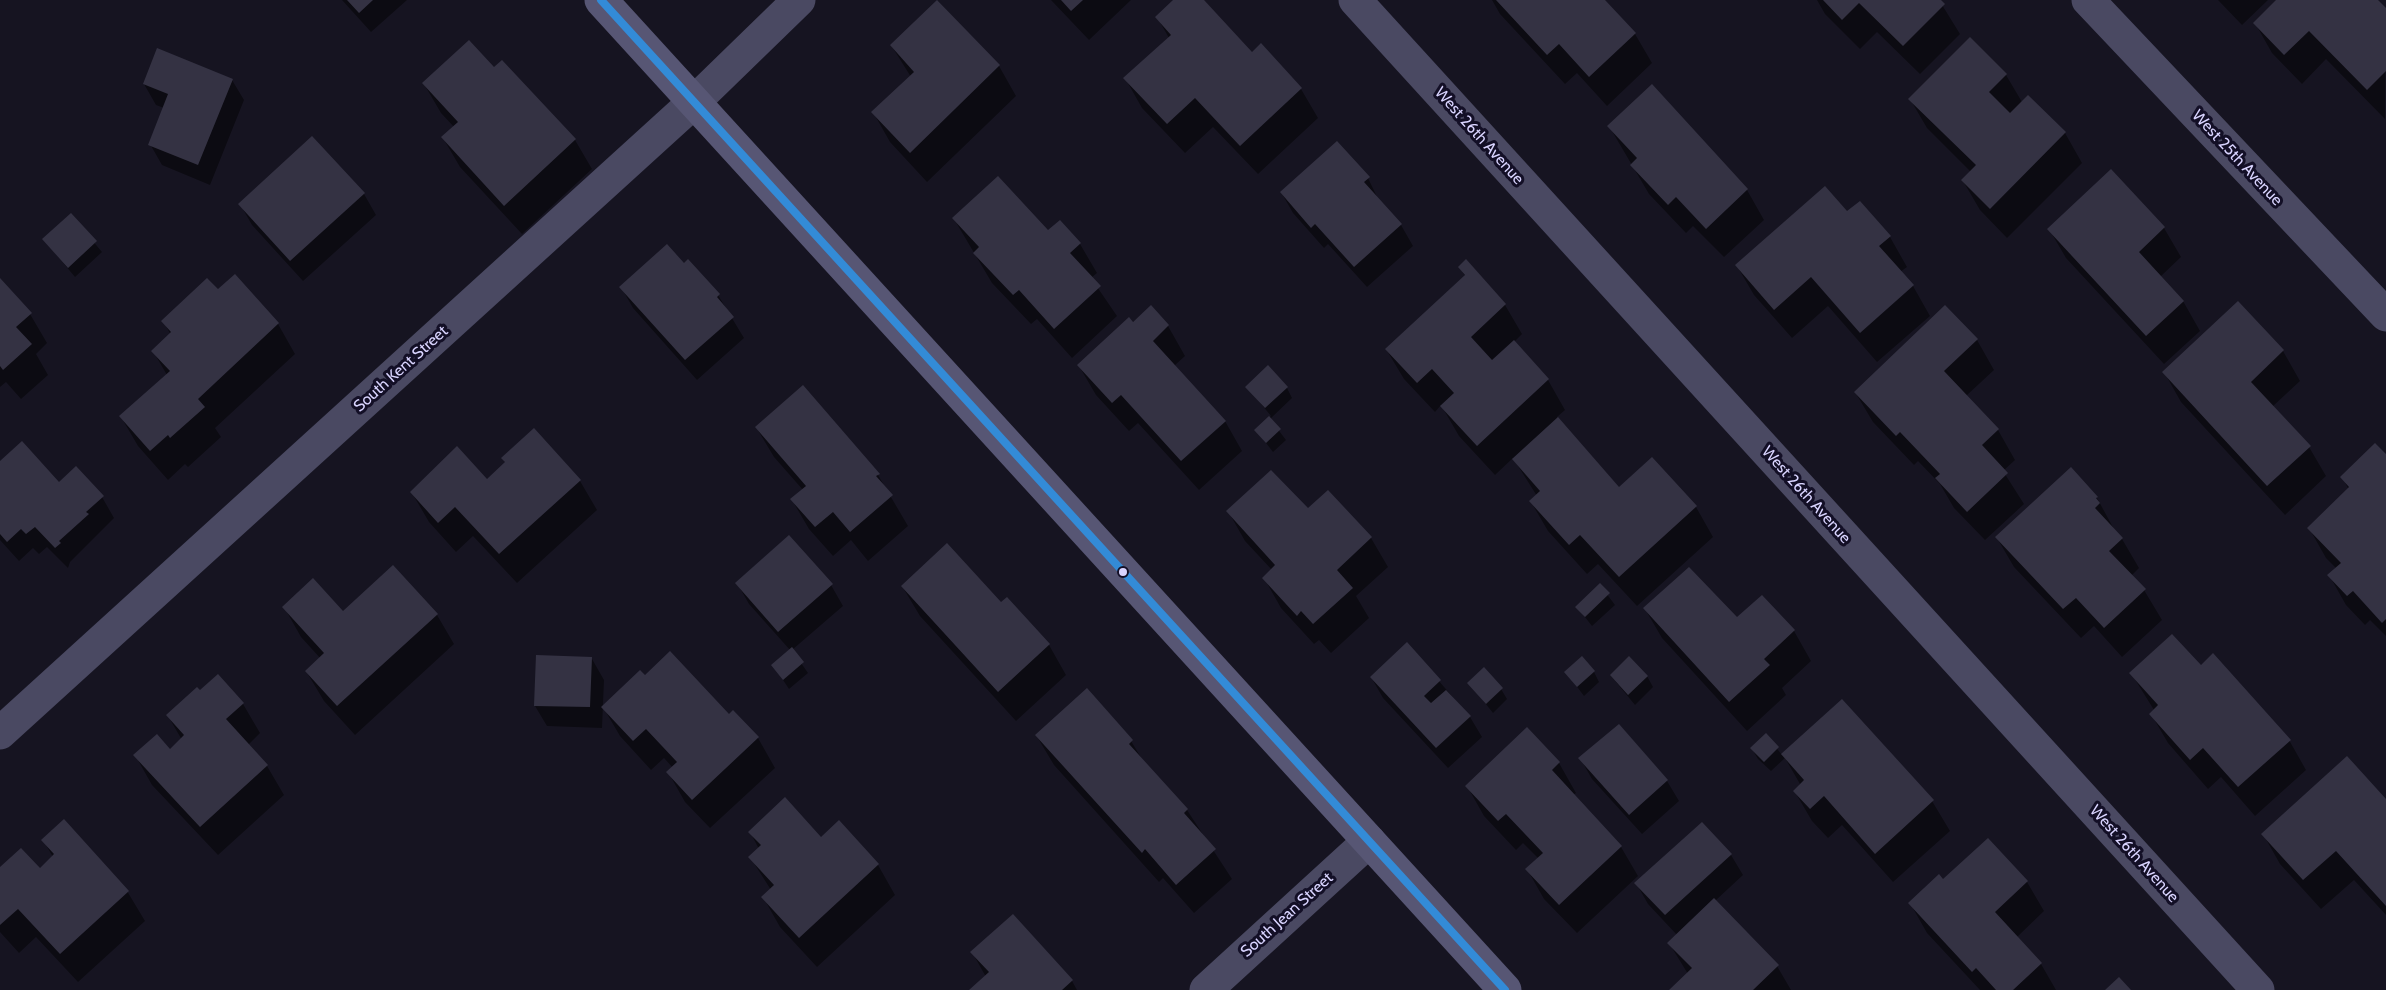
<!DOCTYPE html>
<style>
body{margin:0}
canvas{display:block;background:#161421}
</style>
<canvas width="2386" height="990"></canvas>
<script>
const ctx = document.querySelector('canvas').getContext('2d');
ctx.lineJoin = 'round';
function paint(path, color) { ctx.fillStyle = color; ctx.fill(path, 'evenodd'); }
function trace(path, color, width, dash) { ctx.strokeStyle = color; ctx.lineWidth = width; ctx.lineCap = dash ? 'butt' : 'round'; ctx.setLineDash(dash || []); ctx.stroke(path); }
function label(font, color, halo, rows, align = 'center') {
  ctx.font = font + ' Cabin,sans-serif'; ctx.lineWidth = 6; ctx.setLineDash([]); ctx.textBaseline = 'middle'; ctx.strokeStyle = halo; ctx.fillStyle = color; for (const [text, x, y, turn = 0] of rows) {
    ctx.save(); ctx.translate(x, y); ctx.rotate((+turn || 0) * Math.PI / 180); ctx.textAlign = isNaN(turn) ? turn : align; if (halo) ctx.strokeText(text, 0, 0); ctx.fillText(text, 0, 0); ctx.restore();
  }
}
paint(new Path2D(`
 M342,0H407L371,32Z
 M1051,0H1131L1089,40Z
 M1175,0H1202L1252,54L1301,89L1318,118L1258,174L1213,127L1185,153L1142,108L1125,78L1169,38L1157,17Z
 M1492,0H1603L1635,34L1652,63L1607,106L1577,73L1565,84L1500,14Z
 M1817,0H1939L1960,34L1920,74L1877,32L1860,49L1825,14Z
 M2218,0H2268L2242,25Z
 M2278,0H2376L2386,11L2385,119L2326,59L2302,84L2272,53L2255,23Z
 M938,1L999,66L1016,96L927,182L890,142L873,112L911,77L891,45Z
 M494,69L575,140L592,169L522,234L460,167L443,138L454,127L441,113L424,84Z
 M2006,75L2022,102L2065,133L2082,163L2007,238L1980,210L1963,181L1971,172L1927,128L1910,99Z
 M232,80L244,100L210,185L162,165L150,144L164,108L156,105L144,84Z
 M1652,86L1747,190L1764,220L1724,257L1693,226L1686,233L1649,194L1609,126Z
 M1368,178L1379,201L1401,225L1413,246L1367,287L1328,244L1324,248L1293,213L1281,192Z
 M364,194L376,215L303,281L252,225L240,204Z
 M1860,203L1890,237L1907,267L1900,272L1913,286L1930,316L1877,362L1828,306L1792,338L1754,295L1737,266L1847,214Z
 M71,215L102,252L75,277L44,240Z
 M954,219L1048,232L1080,244L1097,273L1091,278L1117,316L1072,358L1037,319L1031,324L992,283Z
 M2164,228L2181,257L2160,277L2183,301L2200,331L2164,364L2066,258L2049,229Z
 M1466,261L1505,305L1522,334L1514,342L1548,380L1565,410L1557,417L1619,489L1696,507L1713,537L1637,606L1598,564L1587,574L1548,531L1531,502L1537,496L1513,458L1495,475L1459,436L1441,405L1435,412L1404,379L1386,349L1465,276L1459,267Z
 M684,265L718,295L744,338L697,380L633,308L621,287Z
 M234,276L278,324L295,354L215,428L221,437L188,467L185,464L168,480L138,446L121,417L167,375L153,351L171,335L163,321L218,291Z
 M0,281L30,314L47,343L36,354L48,375L21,399L6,382L0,387Z
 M1151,307L1168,326L1185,356L1174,366L1225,421L1242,451L1199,490L1138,423L1129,431L1096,395L1079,366Z
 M1977,340L1994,370L1966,396L1998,430L2015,460L2003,471L2024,504L1985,540L1954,508L1940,484L1918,461L1914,465L1873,422L1855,392Z
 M2283,351L2300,381L2272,407L2309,447L2326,476L2285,515L2181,402L2164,372Z
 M1247,387L1287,388L1292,398L1270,419L1286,440L1273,452L1256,430L1271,416Z
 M756,427L878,475L908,526L868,561L851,540L833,556L809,529L792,500L803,490L774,457Z
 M2386,456V636L2370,620L2365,625L2346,605L2329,575L2337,569L2326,558L2309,528L2349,490L2342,477Z
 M502,458L580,481L597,510L517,583L473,536L456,552L429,522L412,493L486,481L506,463Z
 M0,463L102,497L114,518L70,562L68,568L47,547L39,554L33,548L19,561L0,540Z
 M2071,469L2097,498L2115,531L2122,539L2139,568L2131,576L2144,590L2162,620L2122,657L2094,626L2081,638L2014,567L1997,538Z
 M1228,511H1308L1371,538L1388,567L1356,596L1369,618L1331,653L1319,640L1314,644L1281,608L1264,578L1272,570L1245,541Z
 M737,583L831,585L843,606L792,650L808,673L789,689L773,665L790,650L749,604Z
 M1600,585L1615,605L1592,626L1577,607Z
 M902,586L1001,604L1007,599L1049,645L1066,675L1016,721L920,616Z
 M1761,597L1794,631L1811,661L1782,688L1786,695L1747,731L1662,638L1645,609L1737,619Z
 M284,607L343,613L437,615L454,644L355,735L324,701L306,671L321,659L301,637Z
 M1407,644L1470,717L1482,737L1448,768L1383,698L1371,677Z
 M592,659L604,680L602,728L547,726L535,706Z
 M2201,667L2289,740L2306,770L2255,816L2221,777L2208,789L2168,743L2151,714L2154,710L2131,673Z
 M1566,672H1594L1599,682L1584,696Z
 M1611,676H1647L1653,687L1635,705Z
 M644,677L729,717L758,738L775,768L710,828L685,802L668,772L673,768L664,758L651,770L620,736L603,707Z
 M1469,683L1501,689L1507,699L1493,713Z
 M200,692L243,704L260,733L248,745L267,766L284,795L218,855L152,785L135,755L170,751L182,740L168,716Z
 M1527,729L1559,763L1576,793L1573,795L1621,847L1638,876L1577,933L1544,899L1527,869L1539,859L1523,843L1516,850L1484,816L1467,786Z
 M1036,735L1131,741L1145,764L1187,810L1232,879L1194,913L1163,878L1159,882L1054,765Z
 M1766,735L1782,755L1932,801L1950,831L1893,882L1842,825L1828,838L1812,821L1795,792L1800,784L1785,758L1771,771L1758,759L1752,749Z
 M1580,758L1667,781L1679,801L1642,834L1592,779Z
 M2386,801V915L2354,880L2321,909L2280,864L2263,834Z
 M839,822L878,865L895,895L817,967L780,927L763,897L771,890L750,857L759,849L750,832L821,839Z
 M43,840L127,891L145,921L78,982L36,937L19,953L0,932V869L39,870L53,857Z
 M1731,855L1743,875L1715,901L1777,966L1791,990H1672L1688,974L1669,943L1677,935L1648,904L1636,883Z
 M1943,881L2027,882L2044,911L2016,938L2041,964L2056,990H1980L1927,933L1910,903Z
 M1013,916L1072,981L1077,990H971L986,977L972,952Z`), '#0007');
paint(new Path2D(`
 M347,0H373L359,13Z
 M937,0L1000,65L910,153L871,112L914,72L890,45Z
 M1061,0H1083L1071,11Z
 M1173,0H1204L1252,52L1261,43L1302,88L1240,146L1195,98L1167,124L1123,78L1171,35L1155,17Z
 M1496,0H1605L1636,33L1589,77L1559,44L1547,55Z
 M1823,0H1941L1945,4L1903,46L1859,3L1842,20Z
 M2276,0H2378L2386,8V71L2367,90L2309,31L2284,55L2253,23Z
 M1970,37L2007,74L1989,92L2010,113L2028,95L2066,132L1990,209L1961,180L1976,165L1908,99Z
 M469,40L494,67L502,60L576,139L504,206L441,137L458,122L422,83Z
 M157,48L233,79L198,165L148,145L168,94L143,84Z
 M1652,84L1748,189L1706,229L1676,197L1668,205L1630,165L1637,158L1607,126Z
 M312,136L365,193L290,261L238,204Z
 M1337,141L1370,177L1364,182L1402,224L1354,267L1315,224L1311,228L1280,192Z
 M2111,169L2165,227L2139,252L2184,301L2146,336L2047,229Z
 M998,176L1048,230L1060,220L1081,243L1070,253L1101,286L1054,329L1019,290L1013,295L973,253L979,247L952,218Z
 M1825,186L1847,211L1860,201L1891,236L1879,246L1914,285L1860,333L1811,277L1774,310L1735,265Z
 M71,213L97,241L68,268L42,239Z
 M667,244L684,263L688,259L720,294L717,297L734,317L685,360L619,287Z
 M1466,259L1506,304L1471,337L1492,360L1514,340L1549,379L1477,446L1440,406L1454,393L1432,369L1417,383L1385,349L1465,275L1458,267Z
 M235,274L279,323L198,399L205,407L170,438L168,435L150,451L119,416L170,371L151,351L171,332L161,321L207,278L218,289Z
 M0,278L32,313L16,327L32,344L3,370L0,366Z
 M2238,301L2284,350L2251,382L2311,446L2267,486L2162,372Z
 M1151,305L1169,325L1153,341L1226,421L1181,461L1121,395L1112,403L1077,365L1129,317L1133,322Z
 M1945,305L1978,339L1944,371L1999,429L1982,445L2008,473L1967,512L1935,478L1940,474L1900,432L1896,436L1854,392Z
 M1268,365L1288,387L1265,408L1245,387Z
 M803,385L880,474L876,476L893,495L850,532L833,512L815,527L790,499L806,486L755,427Z
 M1269,416L1281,429L1266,443L1254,430Z
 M1558,417L1619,487L1652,457L1697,506L1619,577L1580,535L1569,545L1529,501L1540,491L1512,459Z
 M534,428L581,480L499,554L455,507L438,523L410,492L457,446L487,479L505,462L501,458Z
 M22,441L59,482L76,466L104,496L86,512L89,514L59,541L61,543L55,548L35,527L26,534L21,529L7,542L0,534V461Z
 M2375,443L2386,454V619L2382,623L2353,591L2347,596L2327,575L2341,563L2307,528L2349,487L2340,477Z
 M2071,467L2098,497L2096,498L2100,503L2095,508L2123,538L2109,551L2146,589L2104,628L2076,598L2063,609L1995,537Z
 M1271,470L1308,508L1328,490L1372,537L1337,570L1353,588L1313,624L1301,611L1297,616L1262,578L1275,565L1226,511Z
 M789,535L833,584L778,632L735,583Z
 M947,543L1001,602L1007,597L1050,644L998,692L901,586Z
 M393,565L438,614L337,706L305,671L324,653L282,607L313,578L343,611Z
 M1689,567L1737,617L1762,595L1795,630L1764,659L1770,665L1729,702L1643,608Z
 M1600,583L1610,593L1585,617L1575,607Z
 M2172,634L2201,665L2213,653L2291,740L2238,787L2203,748L2190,760L2149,714L2158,705L2129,673Z
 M1407,642L1441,680L1424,696L1431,703L1446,690L1471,716L1436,748L1370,677Z
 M792,647L804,662L783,680L771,665Z
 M670,651L729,714L733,710L759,737L692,800L666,772L677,762L646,729L633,741L601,707L640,670L645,675Z
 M536,655L592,657L590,707L534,706Z
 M1582,656L1595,671L1577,687L1564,672Z
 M1629,656L1648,676L1628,695L1610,675Z
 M1484,667L1503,688L1486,704L1467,683Z
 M218,674L244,703L226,719L268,765L200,827L133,755L157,734L170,749L184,735L166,715L197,687L200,690Z
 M1087,688L1133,740L1129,744L1188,809L1184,813L1216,849L1176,885L1145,849L1142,853L1035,735Z
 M1842,699L1934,800L1875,854L1824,796L1810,809L1793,791L1804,780L1781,754Z
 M1619,724L1668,780L1629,815L1578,758Z
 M1527,727L1560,762L1552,770L1622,846L1559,905L1525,869L1543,853L1506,814L1498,821L1465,786Z
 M1766,733L1779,747L1764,762L1750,748Z
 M2347,756L2386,799V906L2336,851L2303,880L2261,834Z
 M785,797L821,837L839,820L879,864L799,938L761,897L774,885L748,857L761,845L748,832Z
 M64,819L129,891L60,954L18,909L0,925V867L21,848L40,868L54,854L41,840Z
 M1702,822L1732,854L1665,915L1634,883Z
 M1988,838L2028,881L1995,912L2042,963L2013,990H1996L1976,968L1972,972L1908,903L1939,874L1943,879Z
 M1714,898L1779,965L1753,990H1669L1692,968L1667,943Z
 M1013,914L1073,980L1062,990H969L989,972L970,952Z
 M2119,977L2131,990H2105Z`), '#343243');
trace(new Path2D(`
 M1355,0L2258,990
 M2088,0L2386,315
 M0,733L694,102L799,0`), '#4a4962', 33);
trace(new Path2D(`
 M1206,990L1369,841`), '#4a4962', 33);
trace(new Path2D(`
 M601,0L1505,990`), '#575674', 33);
trace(new Path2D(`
 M601,0L1505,990`), '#338bd7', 8);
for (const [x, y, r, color] of [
 [1123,572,5,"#d9d4ff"]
]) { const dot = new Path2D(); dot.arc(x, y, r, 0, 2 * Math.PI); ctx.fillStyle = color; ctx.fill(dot); trace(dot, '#130f26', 2); }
label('16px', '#d9d4ff', '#130f26', [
 ["West 26th Avenue",1479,136,48],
 ["West 25th Avenue",2237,158,47],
 ["South Kent Street",401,369,-42],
 ["West 26th Avenue",1806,495,48],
 ["West 26th Avenue",2134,854,48],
 ["South Jean Street",1287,915,-42]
]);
</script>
